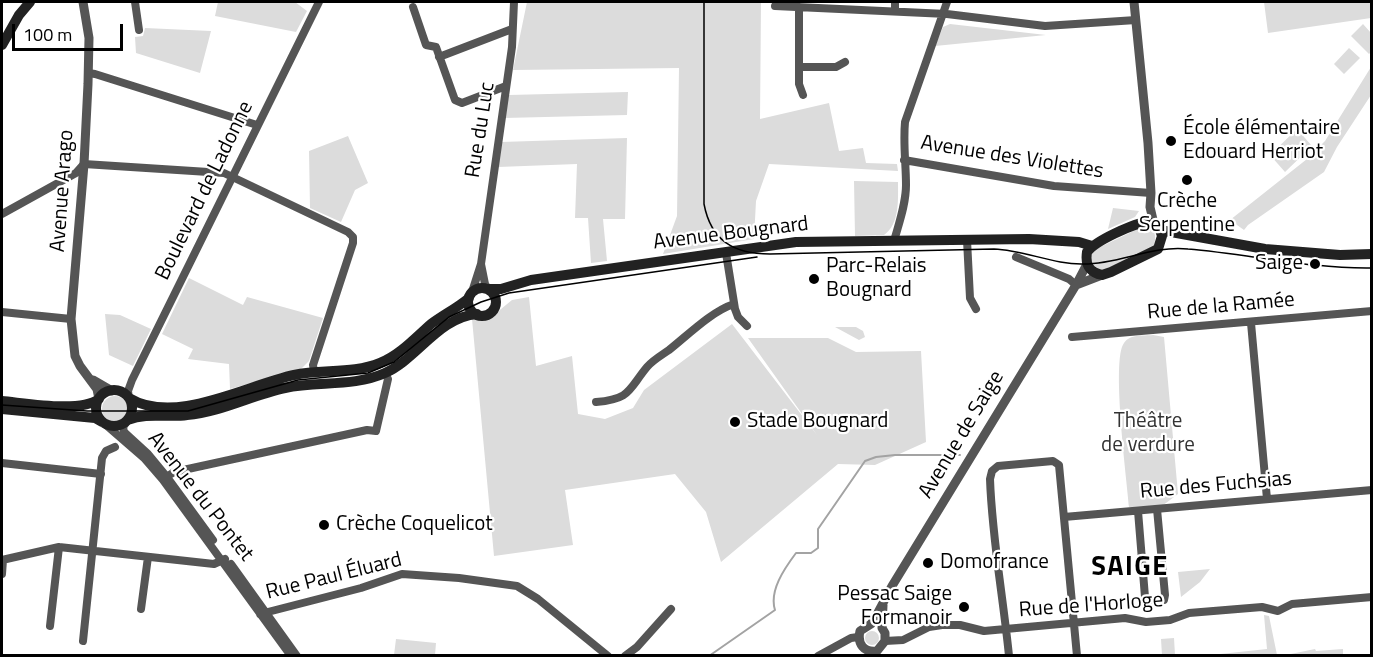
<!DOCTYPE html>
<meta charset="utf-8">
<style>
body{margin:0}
#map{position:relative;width:1373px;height:657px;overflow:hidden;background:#fff;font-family:"Titillium Web",sans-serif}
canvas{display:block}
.frame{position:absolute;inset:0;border:3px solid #000;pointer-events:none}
.scale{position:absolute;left:12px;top:24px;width:111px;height:27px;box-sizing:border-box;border:3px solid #000;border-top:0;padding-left:8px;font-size:18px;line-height:21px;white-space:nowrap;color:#000;-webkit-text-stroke:4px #fff;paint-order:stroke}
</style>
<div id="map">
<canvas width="1373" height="657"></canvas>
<div class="frame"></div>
<div class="scale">100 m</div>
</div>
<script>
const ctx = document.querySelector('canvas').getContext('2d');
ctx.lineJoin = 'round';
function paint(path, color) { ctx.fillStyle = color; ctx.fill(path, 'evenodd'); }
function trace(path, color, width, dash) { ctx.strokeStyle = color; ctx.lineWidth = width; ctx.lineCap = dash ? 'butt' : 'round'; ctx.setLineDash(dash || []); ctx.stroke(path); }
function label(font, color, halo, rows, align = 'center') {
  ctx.font = font + ' "Titillium Web",sans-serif'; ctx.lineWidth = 4.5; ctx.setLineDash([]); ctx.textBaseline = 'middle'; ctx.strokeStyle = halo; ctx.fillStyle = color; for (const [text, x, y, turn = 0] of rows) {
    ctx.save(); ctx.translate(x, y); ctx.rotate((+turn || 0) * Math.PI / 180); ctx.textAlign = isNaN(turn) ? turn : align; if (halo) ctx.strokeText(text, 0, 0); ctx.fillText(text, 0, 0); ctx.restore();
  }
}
paint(new Path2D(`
 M218,2H295L307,11L296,32L215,16Z
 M527,2H761L760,119L829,103L839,151L863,148L866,163L897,164L898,171L769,164L756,201L754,239L663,254L677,216L679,68L513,70Z
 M1264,2H1371V18L1268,33Z
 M950,24L1046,35L935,46L943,27Z
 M1363,24L1371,33V52L1369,54L1351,36Z
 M145,28L211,31L200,73L136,53L135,37L143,36Z
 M1349,48L1360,58L1344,74L1334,64Z
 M1371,67V95L1337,147L1324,172L1248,225L1244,230L1230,220L1307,159L1325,141Z
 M628,92L627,115L504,118L509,95Z
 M1297,129L1312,146L1285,172L1270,155Z
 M348,136L368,183L355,190L341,222L310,208L309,151Z
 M627,138L625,219H603L607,261L591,263L588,218H575L577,164L498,167L501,142Z
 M854,181L898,182C898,199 900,224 884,235L855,236Z
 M1113,208L1139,211L1135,217L1108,229Z
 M1142,227C1155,228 1157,234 1154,246L1107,269L1100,270L1092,264L1091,254L1096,249Z
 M189,278L243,305L247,297L323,318L309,361L301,369L230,389L229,364L188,359L193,349L162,334Z
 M529,297L536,366L572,356L578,414L605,419L633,408L644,390L732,324L817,435L748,338H828L856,352L921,351L926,442L875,465L838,464L721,562L706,512L675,474L565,490L573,545L494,556L472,319L490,318L512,300Z
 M105,314L120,315L151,329L133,366L109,355Z
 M835,327H856L863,331L865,337L859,340Z
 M1153,335L1164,337L1178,494L1162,506L1129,507C1127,480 1111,360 1124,343C1130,334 1143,336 1153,335Z
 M102 409a13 13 0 1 1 26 0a13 13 0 1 1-26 0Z
 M1210,569L1200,582L1181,597L1178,572Z
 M1264,615L1269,616L1277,655H1211L1267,649Z
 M865 638a7 7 0 1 1 14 0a7 7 0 1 1-14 0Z
 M1174,638L1175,655H1162L1161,639Z
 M396,639L436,643L435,655H394Z
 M1315,649L1316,651L1343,649V655H1286Z`), '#dcdcdc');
trace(new Path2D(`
 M709,656L775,610C769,591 784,569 796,553H811L818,548V529L865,461L876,457L895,455H960`), '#a3a3a3', 2);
trace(new Path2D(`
 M135,2L139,30
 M775,6L947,14L1045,26L1136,20
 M413,7L426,45L436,47L455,100L462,103L506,86
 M799,7V84L803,95
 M895,11V2
 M439,57L512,29
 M800,67H836L845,62
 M88,73L95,74L257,125
 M904,160L1054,186L1151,193
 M2,214L76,173L84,164L224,173L348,232L353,237V243L313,365L314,372
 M967,240L970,298L976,309
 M894,241C899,223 906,204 906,185C906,164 903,144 905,122L947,2
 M726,253L735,309L738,317L747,326
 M1016,257L1069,279L1076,285
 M481,264L512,47L514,2
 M472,292L481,264L485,284L488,289
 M2,312L71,319
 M1251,323L1267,499
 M1072,337L1372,311
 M129,398L128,391L132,380L319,2
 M596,402C631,399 628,390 647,367C653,360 662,355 669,350C688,335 712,311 734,304
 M128,420L123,427L124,432L148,454L167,477L213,540
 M106,425L144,458L163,480L291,656
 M2,463L101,474
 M165,478L174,472L367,430L376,431L388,379L385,373
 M1138,511L1145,597L1149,601L1164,600L1165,595L1157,509
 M1064,517L1372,490
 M2,560L59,547L214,564L225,559
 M231,564L297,656
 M2,574L3,560
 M141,609L148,557
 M260,614L361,588L402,574L459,578L517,586L538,599L608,656
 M50,626L59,547
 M83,641L102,458L106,451L115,447
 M885,641L903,640L929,627L942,625H960L984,631L1125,618L1146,622L1170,620L1189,613L1262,607L1278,611L1292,604L1372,597
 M625,656L637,647L671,609
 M818,656L851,638L858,637
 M1009,656C1003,596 992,538 990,479L992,471L998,466L1053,461L1059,465L1077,656`), '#555', 8);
trace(new Path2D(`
 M83,2L89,38L88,84L84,164L71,319L75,356L80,366L97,389L99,399
 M1134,2L1148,143L1151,193L1150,207L1154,224
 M1076,285L1102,275
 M93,380L112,391
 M883,605L882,628L885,633V641L877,651C864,653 857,644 860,631L871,624L875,618L892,586L1076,285L1087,264`), '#555', 9);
trace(new Path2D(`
 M2,45L19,15L30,2
 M1148,222L1154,224L1160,230L1162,236L1158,249L1111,272L1102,275C1089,272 1085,265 1087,252C1095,241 1134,223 1148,222Z
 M1160,230L1265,249L1340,255L1372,254
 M468 302a14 14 0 1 1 28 0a14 14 0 1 1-28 0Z
 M488,289H501L531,280L796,242L1029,239L1079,242L1092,246
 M96 408a18 18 0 1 1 36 0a18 18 0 1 1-36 0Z
 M129,398C175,426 247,385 294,375C322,369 353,374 380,363C400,355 415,338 431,324C443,315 457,308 469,298
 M2,401C25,403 81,413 99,399
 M2,409L95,418L102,422
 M128,420C147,412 168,418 187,415C221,412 252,395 285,388C318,381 354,387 385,373C417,359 439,317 477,314`), '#222', 10);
trace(new Path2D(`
 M704,2V204C711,241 734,254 770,254L994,249C1025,250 1054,265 1084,264C1120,264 1152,245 1188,249C1249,254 1310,269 1372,268
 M2,405L87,411H188L298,380L368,373L394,362L449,317L481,302L509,293L757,257`), '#000', 1.5);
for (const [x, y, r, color] of [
 [1171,141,6,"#000"],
 [1187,180,6,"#000"],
 [1315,264,6,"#000"],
 [814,279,6,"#000"],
 [735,422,6,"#000"],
 [324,525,6,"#000"],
 [928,563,6,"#000"],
 [964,607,6,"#000"]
]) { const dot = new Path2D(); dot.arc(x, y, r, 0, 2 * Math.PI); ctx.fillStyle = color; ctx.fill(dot); trace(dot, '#fff', 2); }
label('21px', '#000', '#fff', [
 ["École élémentaire",1183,129],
 ["Edouard Herriot",1183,153],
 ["Crèche",1187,202,"center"],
 ["Serpentine",1187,226,"center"],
 ["Saige",1303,264,"right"],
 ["Parc-Relais",826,267],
 ["Bougnard",826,291],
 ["Stade Bougnard",747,422],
 ["Crèche Coquelicot",336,525],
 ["Domofrance",940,563],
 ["Pessac Saige",952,595,"right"],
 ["Formanoir",952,619,"right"]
], 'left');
label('21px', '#000', '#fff', [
 ["Rue du Luc",481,130,-81],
 ["Avenue des Violettes",1012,158,9],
 ["Avenue Arago",63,191,-86],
 ["Boulevard de Ladonne",205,191,-64],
 ["Avenue Bougnard",731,234,-7],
 ["Rue de la Ramée",1221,307,-5],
 ["Avenue de Saige",962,435,-59],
 ["Rue des Fuchsias",1216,486,-5],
 ["Avenue du Pontet",200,497,52],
 ["Rue Paul Éluard",334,577,-14],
 ["Rue de l'Horloge",1091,606,-4]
]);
label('21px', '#333', '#fff', [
 ["Théâtre",1148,422],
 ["de verdure",1148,446]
]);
ctx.letterSpacing = '1.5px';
label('bold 27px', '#000', '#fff', [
 ["SAIGE",1130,568]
]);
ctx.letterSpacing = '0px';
</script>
